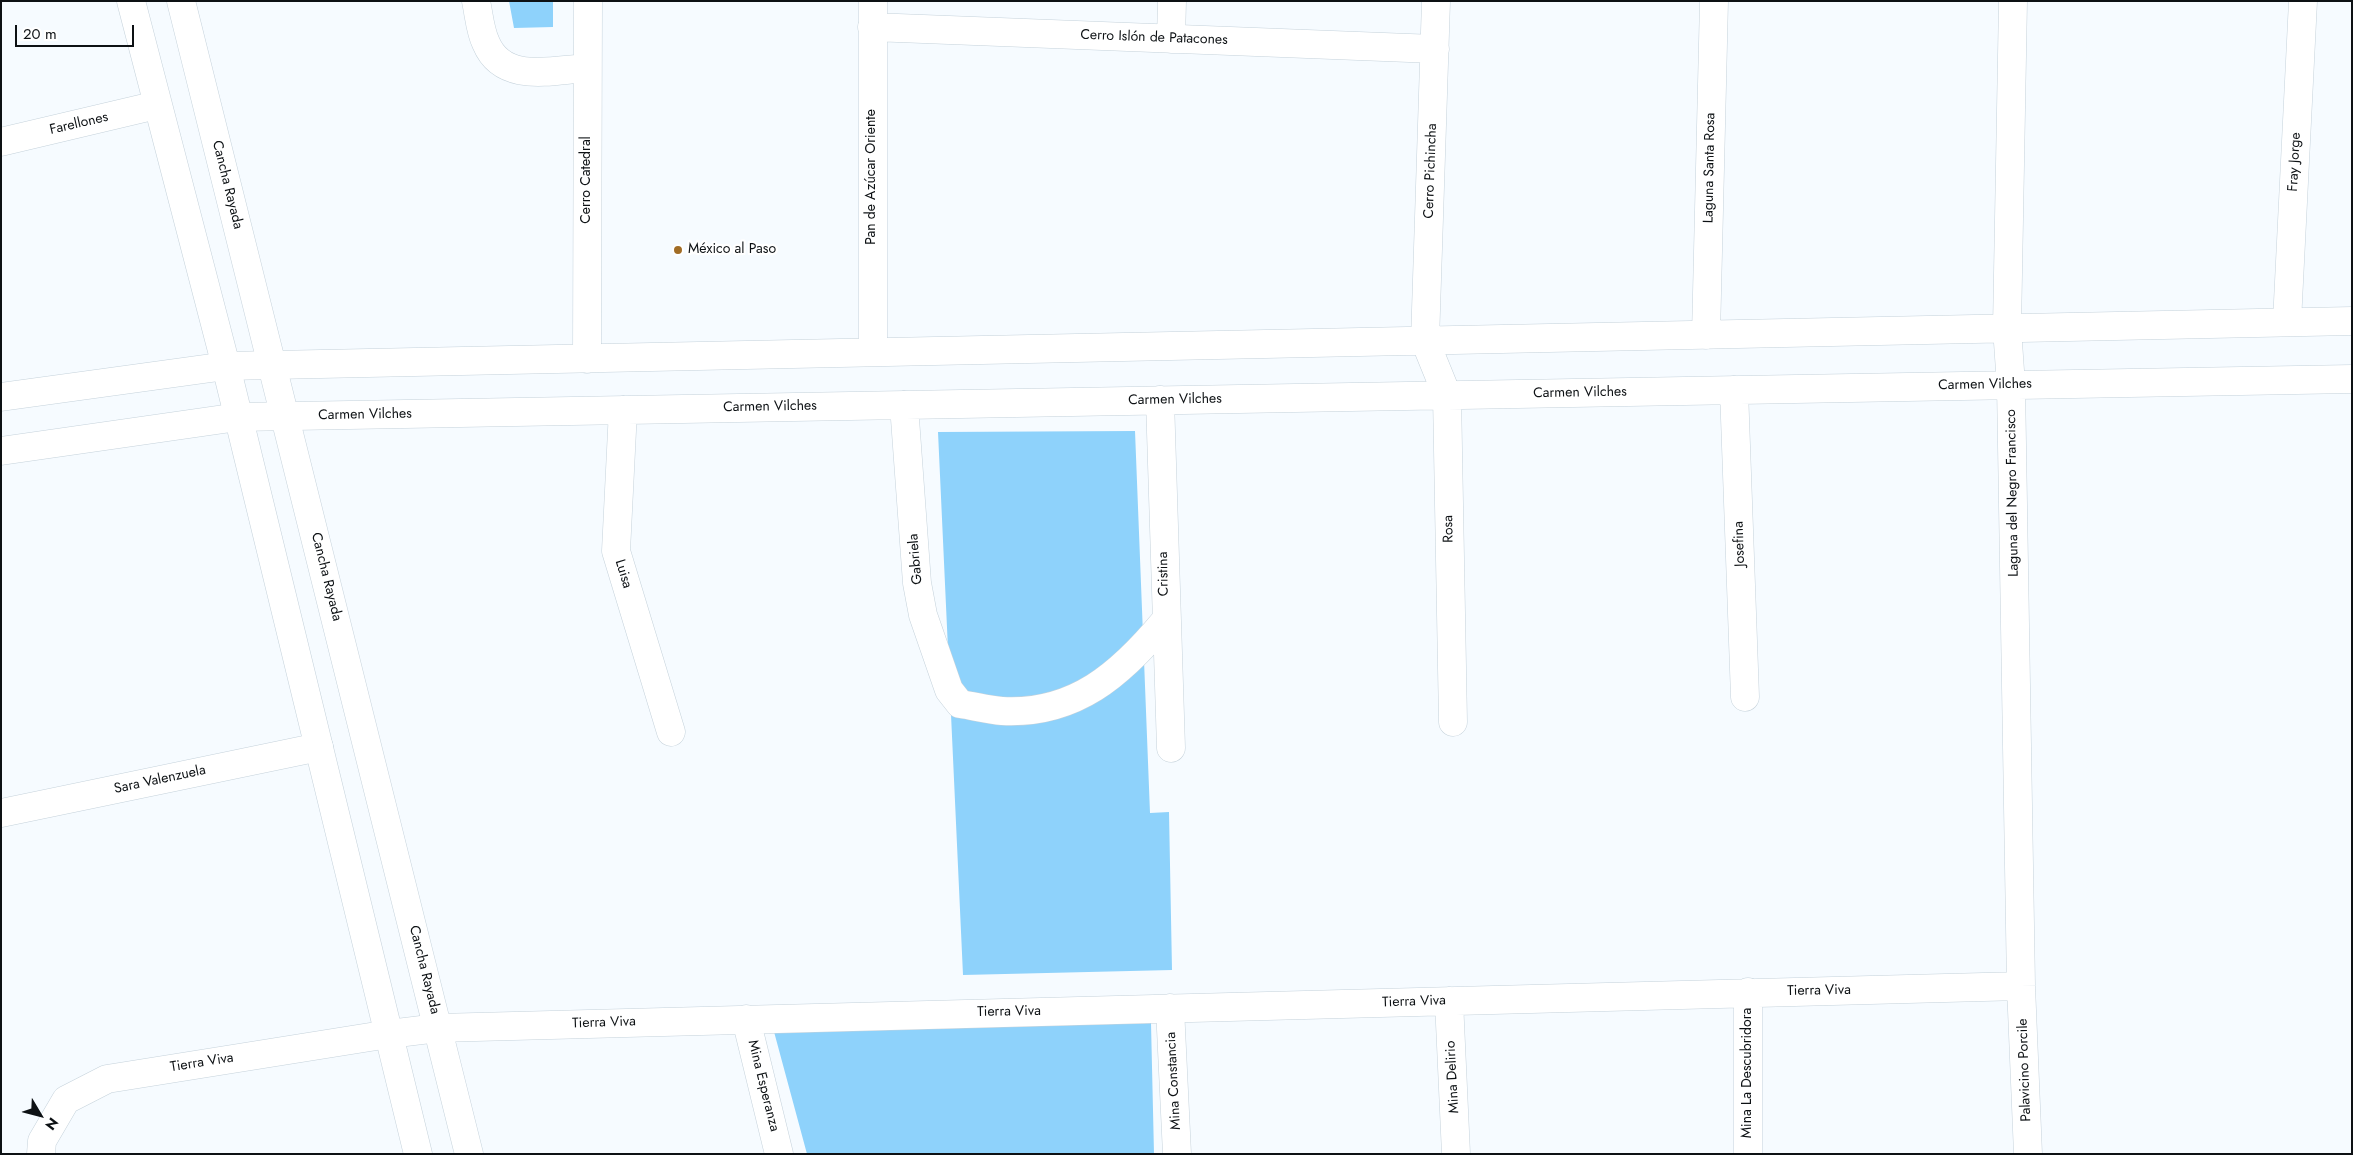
<!DOCTYPE html>
<meta charset="utf-8">
<style>
body{margin:0}
#map{position:relative;width:2353px;height:1155px;overflow:hidden;background:#f6fbff;font-family:Jost,sans-serif}
canvas{display:block}
.frame{position:absolute;inset:0;border:2px solid #0d1114;pointer-events:none}
.north{position:absolute;left:15px;top:1090px;width:50px;height:50px;-webkit-text-stroke:4px #fff;paint-order:stroke;rotate:127deg;font-size:14px;font-weight:700;line-height:20px;text-align:center;color:#0d1114}
.north::after{content:'';display:block;margin:auto;width:18px;height:22px;background:#0d1114;clip-path:polygon(50% 0,100% 100%,50% 72%,0 100%)}
.scale{position:absolute;left:15px;top:25px;width:119px;height:22px;box-sizing:border-box;border:2px solid #0d1114;border-top:0;padding-left:6px;font-size:15px;line-height:18px;white-space:nowrap;color:#0d1114;-webkit-text-stroke:4px #fff;paint-order:stroke}
</style>
<div id="map">
<canvas width="2353" height="1155"></canvas>
<div class="frame"></div>
<div class="north">N</div>
<div class="scale">20 m</div>
</div>
<script>
const ctx = document.querySelector('canvas').getContext('2d');
ctx.lineJoin = 'round';
function paint(path, color) { ctx.fillStyle = color; ctx.fill(path, 'evenodd'); }
function trace(path, color, width, dash) { ctx.strokeStyle = color; ctx.lineWidth = width; ctx.lineCap = dash ? 'butt' : 'round'; ctx.setLineDash(dash || []); ctx.stroke(path); }
function label(font, color, halo, rows, align = 'center') {
  ctx.font = font + ' Jost,sans-serif'; ctx.lineWidth = 4.5; ctx.setLineDash([]); ctx.textBaseline = 'middle'; ctx.strokeStyle = halo; ctx.fillStyle = color; for (const [text, x, y, turn = 0] of rows) {
    ctx.save(); ctx.translate(x, y); ctx.rotate((+turn || 0) * Math.PI / 180); ctx.textAlign = isNaN(turn) ? turn : align; if (halo) ctx.strokeText(text, 0, 0); ctx.fillText(text, 0, 0); ctx.restore();
  }
}
paint(new Path2D(`
 M509,1H553V27L514,28Z
 M1135,431L1150,813L1169,812L1172,970L963,975L938,432Z
 M1151,1023L1154,1154H807L773,1028Z`), '#8ed2fb');
const minor = new Path2D(`
 M476,1C479,15 480,31 486,43C503,84 552,70 587,68
 M1436,1L1425,341L1447,395L1453,722
 M2013,1L2007,328L2011,385L2021,986L2028,1154
 M872,27L1435,49
 M1171,39L1172,1
 M1,142L157,105
 M2287,322L2303,1
 M1706,335L1714,1
 M873,352V1
 M587,359L588,1
 M1734,390L1745,697
 M1,397L226,366L2352,321
 M1160,400L1171,748
 M904,405L917,583L923,615L949,690L960,704C974,706 988,710 1002,711C1075,715 1121,674 1165,621
 M623,410L616,551L671,732
 M1,451L238,417L2352,379
 M1,813L319,747
 M1449,1001L1456,1154
 M1170,1008L1177,1154
 M746,1019L779,1154
 M41,1154L42,1141L66,1100L107,1079L389,1034L438,1028L2021,986
 M1748,1154V992`);
const tertiary = new Path2D(`
 M131,1L226,366L418,1154
 M181,1L469,1154`);
trace(minor, '#c5d2db', 29);
trace(tertiary, '#c5d2db', 29);
trace(minor, '#fff', 28);
trace(tertiary, '#fff', 28);
for (const [x, y, r, color] of [
 [678,250,5,"#a16c25"]
]) { const dot = new Path2D(); dot.arc(x, y, r, 0, 2 * Math.PI); ctx.fillStyle = color; ctx.fill(dot); trace(dot, '#fff', 2); }
label('14px', '#0d1114', '#fff', [
 ["Cerro Islón de Patacones",1154,38,2],
 ["Farellones",79,124,-13],
 ["Fray Jorge",2295,162,-87],
 ["Laguna Santa Rosa",1710,168,-89],
 ["Cerro Pichincha",1431,171,-88],
 ["Pan de Azúcar Oriente",872,177,-90],
 ["Cerro Catedral",587,180,-90],
 ["Cancha Rayada",227,185,76],
 ["Carmen Vilches",1985,385,-1],
 ["Carmen Vilches",1580,393,-1],
 ["Carmen Vilches",1175,400,-1],
 ["Carmen Vilches",770,407,-1],
 ["Carmen Vilches",365,415,-1],
 ["Laguna del Negro Francisco",2013,493,-91],
 ["Rosa",1449,529,-91],
 ["Josefina",1740,544,-92],
 ["Gabriela",916,559,-95],
 ["Luisa",623,574,73],
 ["Cristina",1164,574,-91],
 ["Cancha Rayada",326,577,76],
 ["Sara Valenzuela",160,780,-12],
 ["Cancha Rayada",424,970,76],
 ["Tierra Viva",1819,991,-1],
 ["Tierra Viva",1414,1002,-2],
 ["Tierra Viva",1009,1012,-1],
 ["Tierra Viva",604,1023,-2],
 ["Tierra Viva",202,1063,-9],
 ["Palavicino Porcile",2025,1070,-92],
 ["Mina La Descubridora",1748,1073,-90],
 ["Mina Delirio",1453,1077,-93],
 ["Mina Constancia",1174,1081,-93],
 ["Mina Esperanza",763,1086,76]
]);
label('14px', '#0d1114', '#fff', [
 ["México al Paso",688,250]
], 'left');
</script>
